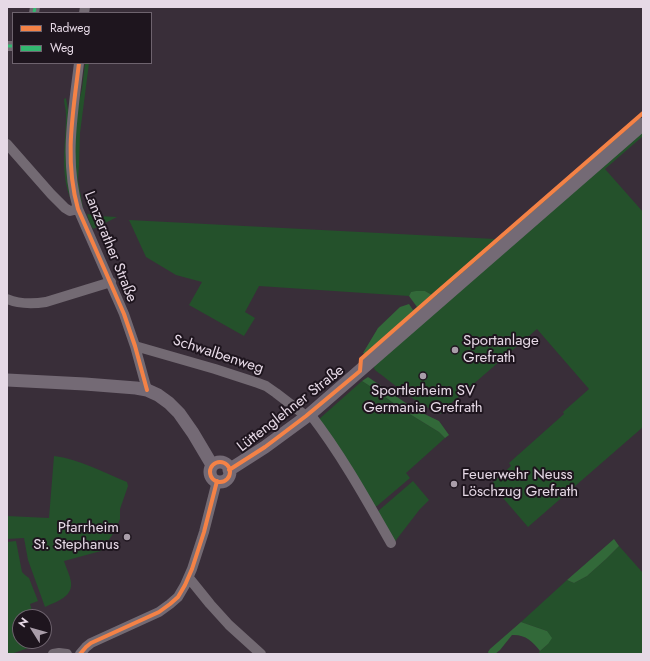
<!DOCTYPE html>
<meta charset="utf-8">
<style>
body{margin:0}
#map{position:relative;width:650px;height:661px;overflow:hidden;background:#392e39;font-family:Jost,sans-serif}
canvas{display:block}
.frame{position:absolute;inset:0;border:8px solid #e6d9e6;pointer-events:none}
.legend{position:absolute;left:12px;top:12px;width:140px;height:52px;box-sizing:border-box;background:#1e151e;border:1px solid #6e636e;margin:0;padding:5px 7px;list-style:none;font-size:12px;color:#e6d9e6}
.legend li{display:flex;align-items:center;gap:8px;height:20px}
.legend b{width:20px;border:1px solid #6e636e}
.north{position:absolute;left:12px;top:609px;width:40px;height:40px;box-sizing:border-box;background:#1e151e;border:1px solid #6e636e;border-radius:50%;rotate:307deg;font-size:11px;font-weight:700;line-height:16px;text-align:center;color:#e6d9e6}
.north::after{content:'';display:block;margin:auto;width:14px;height:18px;background:#a99da9;clip-path:polygon(50% 0,100% 100%,50% 72%,0 100%)}
</style>
<div id="map">
<canvas width="650" height="661"></canvas>
<div class="frame"></div>
<ul class="legend">
<li><b style="height:5px;background:#f48246"></b>Radweg</li>
<li><b style="height:5px;background:#33b770"></b>Weg</li>
</ul>
<div class="north">N</div>
</div>
<script>
const ctx = document.querySelector('canvas').getContext('2d');
ctx.lineJoin = 'round';
function paint(path, color) { ctx.fillStyle = color; ctx.fill(path, 'evenodd'); }
function trace(path, color, width, dash) { ctx.strokeStyle = color; ctx.lineWidth = width; ctx.lineCap = dash ? 'butt' : 'round'; ctx.setLineDash(dash || []); ctx.stroke(path); }
function label(font, color, halo, rows, align = 'center') {
  ctx.font = font + ' Jost,sans-serif'; ctx.lineWidth = 4; ctx.setLineDash([]); ctx.textBaseline = 'middle'; ctx.strokeStyle = halo; ctx.fillStyle = color; for (const [text, x, y, turn = 0] of rows) {
    ctx.save(); ctx.translate(x, y); ctx.rotate((+turn || 0) * Math.PI / 180); ctx.textAlign = isNaN(turn) ? turn : align; if (halo) ctx.strokeText(text, 0, 0); ctx.fillText(text, 0, 0); ctx.restore();
  }
}
paint(new Path2D(`
 M85,63H89L80,133L79,165L78,180L83,208L82,209L77,195L74,134L76,114L82,89Z
 M66,98L69,115L72,202C59,173 66,145 66,115C66,109 64,104 64,99Z
 M643,129V136L605,169L643,212V427L528,527L491,484L511,466L509,463L564,414L563,412L589,389L537,329L441,412L442,414C419,406 395,385 375,370L374,368L375,363Z
 M621,133L620,138L442,293L438,292Z
 M87,214L98,216L117,217L93,229L89,221Z
 M129,220L495,239L432,295L425,291L411,292L409,296L259,286L245,312L255,318L244,336L189,305L202,282L176,275L146,257Z
 M435,294L434,300L367,359L364,358Z
 M362,381L376,390L400,408L439,432L445,438L406,473L410,478L377,506L373,507L318,420Z
 M54,456C79,459 103,472 127,482L128,486L120,509V519L115,531L101,551L64,561C66,568 70,575 71,582C73,597 56,602 45,607L28,560L24,538L7,539V516L49,518Z
 M413,481L429,500L420,509L393,544L377,512Z
 M16,541L22,572L25,575L29,578L38,601L30,604L34,617H20V641H42L43,643L11,654H7V542Z
 M619,546L643,573V654H538L540,651L548,644L547,631L521,622L567,580L574,583L587,576L606,559Z`), '#24512b');
paint(new Path2D(`
 M416,291H425L432,295L365,354L363,353L378,328L400,307L409,304L413,310L417,307L409,296L411,292Z
 M368,377L416,410L439,421L449,435L445,438L439,432L400,408L376,390L362,381Z
 M614,539L619,546L606,559L587,576L574,583L567,580Z
 M521,622L547,631L552,638L548,644L540,651C533,641 524,634 512,635L500,650L495,654H489L488,652L490,649Z`), '#326939');
trace(new Path2D(`
 M34,13L35,7
 M84,13L85,7
 M7,46H13
 M79,63C73,113 64,160 78,209L124,314L135,346L147,390
 M7,144L51,194L65,208L70,211L78,209
 M7,299C19,304 33,304 46,302L111,282
 M135,346L215,369L258,383L266,386L276,393L306,416
 M310,414C341,454 366,499 391,543
 M189,578L210,604L229,625L261,654
 M53,654L59,653L67,654
 M80,654L86,647L91,643L159,612L170,604L178,597L185,585L192,569L204,532L217,481`), '#736a73', 10);
trace(new Path2D(`
 M7,380L85,384L136,388L147,390L158,395L169,403L179,413L193,433L212,465
 M210 472a10 10 0 1 1 20 0a10 10 0 1 1-20 0Z
 M229,470L265,447L310,414L643,124`), '#746a75', 13);
trace(new Path2D(`
 M34,13L35,7
 M7,46H13`), '#33b770', 3, [6, 3]);
trace(new Path2D(`
 M79,63C73,113 64,160 78,209L124,314L135,346L147,390
 M210 472a10 10 0 1 1 20 0a10 10 0 1 1-20 0Z
 M229,470L265,447L306,416L360,371L361,359L436,293L643,113
 M80,654L86,647L91,643L159,612L170,604L178,597L185,585L192,569L204,532L217,481`), '#f48246', 4);
for (const [x, y, r, color] of [
 [455,350,4,"#a99da9"],
 [423,376,4,"#a99da9"],
 [454,484,4,"#a99da9"],
 [127,537,4,"#a99da9"]
]) { const dot = new Path2D(); dot.arc(x, y, r, 0, 2 * Math.PI); ctx.fillStyle = color; ctx.fill(dot); trace(dot, '#1e151e', 1.5); }
label('15px', '#e6d9e6', '#1e151e', [
 ["Lanzerather Straße",110,247,68],
 ["Schwalbenweg",218,355,18],
 ["Lüttenglehner Straße",291,409,-38]
]);
label('15px', '#e6d9e6', '#1e151e', [
 ["Sportanlage",463,341],
 ["Grefrath",463,358],
 ["Sportlerheim SV",423,391,"center"],
 ["Germania Grefrath",423,408,"center"],
 ["Feuerwehr Neuss",462,475],
 ["Löschzug Grefrath",462,492],
 ["Pfarrheim",119,528,"right"],
 ["St. Stephanus",119,545,"right"]
], 'left');
</script>
